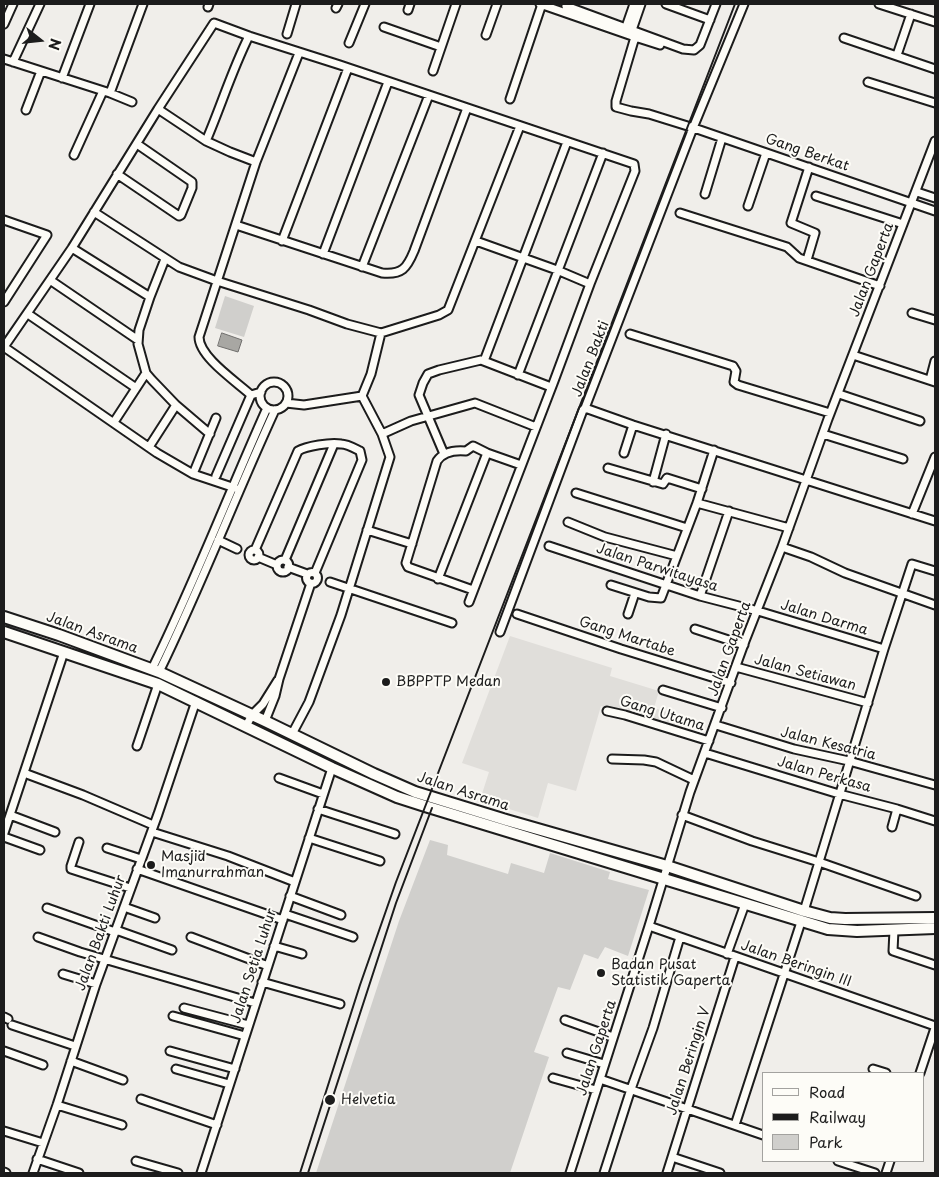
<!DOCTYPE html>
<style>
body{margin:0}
#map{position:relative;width:939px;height:1177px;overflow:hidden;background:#f0eeea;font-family:"Playpen Sans",sans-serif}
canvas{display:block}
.frame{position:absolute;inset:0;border:5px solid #1c1c1c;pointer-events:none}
.legend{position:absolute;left:762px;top:1072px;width:162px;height:90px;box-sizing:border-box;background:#fdfcf7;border:1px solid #a3a29f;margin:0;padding:6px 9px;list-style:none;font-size:15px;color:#1c1c1c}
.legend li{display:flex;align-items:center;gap:10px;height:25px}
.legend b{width:25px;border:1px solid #a3a29f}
.north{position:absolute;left:15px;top:15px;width:50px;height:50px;-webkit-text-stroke:4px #fdfcf7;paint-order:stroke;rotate:106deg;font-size:14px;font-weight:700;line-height:20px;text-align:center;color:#1c1c1c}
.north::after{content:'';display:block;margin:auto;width:18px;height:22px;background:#1c1c1c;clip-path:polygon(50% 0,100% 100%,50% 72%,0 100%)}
</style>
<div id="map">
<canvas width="939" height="1177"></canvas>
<div class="frame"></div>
<ul class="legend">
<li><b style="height:6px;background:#fdfcf7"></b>Road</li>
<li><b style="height:6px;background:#1c1c1c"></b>Railway</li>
<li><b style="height:14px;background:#d0cfcc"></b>Park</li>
</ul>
<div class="north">N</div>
</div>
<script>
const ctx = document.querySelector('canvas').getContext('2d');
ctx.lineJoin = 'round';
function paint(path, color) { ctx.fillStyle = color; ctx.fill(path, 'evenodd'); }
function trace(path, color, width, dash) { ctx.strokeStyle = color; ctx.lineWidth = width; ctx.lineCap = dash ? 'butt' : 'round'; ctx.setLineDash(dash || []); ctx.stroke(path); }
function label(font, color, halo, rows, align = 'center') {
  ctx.font = font + ' "Playpen Sans",sans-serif'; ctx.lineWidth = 4; ctx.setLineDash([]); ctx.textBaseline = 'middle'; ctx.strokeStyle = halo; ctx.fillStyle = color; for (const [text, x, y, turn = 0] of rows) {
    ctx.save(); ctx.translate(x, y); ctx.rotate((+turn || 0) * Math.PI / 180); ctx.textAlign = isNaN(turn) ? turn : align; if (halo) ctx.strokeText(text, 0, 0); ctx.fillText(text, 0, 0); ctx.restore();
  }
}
paint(new Path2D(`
 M510,636L612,668L610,676L659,691L654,708L684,717L679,731L601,706L576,791L548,783L538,818L480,800L489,772L462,763Z`), '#e0deda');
paint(new Path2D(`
 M225,296L254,306L244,337L215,328Z
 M430,840L448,845L447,855L508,874L511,863L544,873L550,853L610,872L608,879L649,890L628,956L605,947L598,959L584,954L570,990L558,987L534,1052L549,1057L510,1173H316L399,921Z`), '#d0cfcc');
const water = new Path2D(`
 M222,333L242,340L238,352L218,346Z`);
paint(water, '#a8a7a3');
trace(water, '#706f6d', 1);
const minor = new Path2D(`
 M540,4L635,37L616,101V107L631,111L649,114L694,128L935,211
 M666,4L710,20
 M879,4L935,22
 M566,6L683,49L694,50L700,45L716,4
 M208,7L209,4
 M336,8L338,4
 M408,10L410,4
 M4,24L13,4
 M384,27L441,47
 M626,27L634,4
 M632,30L641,4
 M287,34L296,4
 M486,35L497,4
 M635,37L660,45
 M844,38L935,69
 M349,43L365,4
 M897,55L911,14
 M4,59L110,93L132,102
 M13,62L40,4
 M433,71L456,4
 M62,78L90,4
 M868,82L935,103
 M110,93L143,4
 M510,99L542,4
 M158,109L206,141L230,152L256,162
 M26,110L41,71
 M206,141C221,106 232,70 249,36
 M74,155L103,91
 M117,174L179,216L181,215L192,188V182L137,144
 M917,192L935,198
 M705,194L722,138
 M816,196L903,224
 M748,206L766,153
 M94,212L179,267L217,281L309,310L347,324L381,333
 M680,213L787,247L799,258L880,286
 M4,220L47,235L4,302
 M236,225L382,273C402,275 407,268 414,251L467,108
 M282,241L348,68
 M476,241L557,270L590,284
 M72,248L150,297
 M323,254L388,82
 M165,259L150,297L139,330L138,344L146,373L152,380L176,405L210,434
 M807,260L815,233L791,223L809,167
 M362,267L429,95
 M50,280L138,340
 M912,313L935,320
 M28,314L136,388
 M630,334L733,366L736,371L734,382L738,385L830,413
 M4,347L72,248L158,109L214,23L249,36L340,65L634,164L635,171L590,284L554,381L469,602
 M4,347L157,453L193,474L235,488
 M853,355L935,382
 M484,361L567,142
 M518,375L603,153
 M930,380L935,361
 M260 396a14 14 0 1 1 28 0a14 14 0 1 1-28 0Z
 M261,392L251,395C237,382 199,357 199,337L256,162L299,53
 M839,394L920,421
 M286,403L304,405L362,396L371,374L381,333L439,315L448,310L520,126
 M585,408L633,425L935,521
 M114,422L146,373
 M382,434L411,421L475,403L536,427
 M823,434L903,459
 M149,447L176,405
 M624,453L633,425
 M444,454L419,395L423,383L428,374L439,370L481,360L551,387
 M608,468L663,484L667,478L702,489
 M193,474L216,418
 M216,476L251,395
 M653,482L666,434
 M576,493L687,528
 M697,503L789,528
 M912,514L935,457
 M568,522L605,537L677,556
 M367,530L412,544
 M218,540L237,549
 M549,546L700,596L758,611L884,649
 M782,547L811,557L845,573L935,605
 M255,550L298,451C306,446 331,442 341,444C347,444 354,448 360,451L362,460L315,573
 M249 555a5 5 0 1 1 10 0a5 5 0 1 1-10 0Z
 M258,557L277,565
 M285,560L334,444
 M277 566a6 6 0 1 1 12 0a6 6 0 1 1-12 0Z
 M288,567L307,574
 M306.5 578a5.5 5.5 0 1 1 11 0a5.5 5.5 0 1 1-11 0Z
 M438,579L487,453
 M330,582L452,623
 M611,585L649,597L661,598L697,503L714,450
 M473,590L408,567L406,563L437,461C443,452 455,450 466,451L473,446L487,453L521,465
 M700,596L729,511
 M517,614L621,649L731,683
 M628,614L635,593
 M695,629L744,645
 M500,632L583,410L585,408L693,128L744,4
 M736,667L868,703
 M152,669C194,584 228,495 267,408
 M159,672C201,586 235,497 275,410
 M663,690L722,708
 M607,711L625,715L709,741
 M265,721L275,696L279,679L311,583
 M716,725L794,749L849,761L935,785
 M246,726L252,715L263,704L278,680
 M292,734L309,702L341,615L390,457L382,434L362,396
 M137,746L158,684
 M705,753L839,794L897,809L935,821
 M612,759L644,760L656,762L694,780
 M24,773L83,795L153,825
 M279,778L323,794
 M318,809L395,834
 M10,815L55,832
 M682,815L752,841L819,862L916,896
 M892,827L897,809
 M152,832L228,856L295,882
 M4,833L64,652
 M4,837L40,850
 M309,838L380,861
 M79,842L71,866V869L130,888
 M107,848L141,859
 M137,869L283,920
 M290,896L341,915
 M124,907L155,918
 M47,908L115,932
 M804,911L884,649L912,564L935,571
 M285,914L353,937
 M649,926L935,1026
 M116,930L172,950
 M894,930L893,951L935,965
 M38,937L80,952L255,1003
 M191,937L268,966
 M274,946L302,954
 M727,954L745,904
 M63,974L96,984
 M262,982L340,1004
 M184,1008L248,1025
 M173,1016L245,1036
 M4,1017L8,1019
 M565,1020L613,1037
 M12,1025L75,1046
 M4,1051L43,1065
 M170,1051L235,1069
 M567,1053L604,1064
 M71,1061L123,1080
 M176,1069L229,1084
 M873,1069L886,1073
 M920,1073L935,1028
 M553,1078L596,1090
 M600,1079L763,1135
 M141,1099L217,1125
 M57,1105L122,1125
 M735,1125L801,922
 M4,1131L43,1143
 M672,1157L720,1173
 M37,1159L79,1173
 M136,1161L178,1173
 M838,1161L875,1173
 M4,1172L6,1173
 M33,1173L57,1105L96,984L158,814L196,701
 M201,1173L332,768
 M570,1173L649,926L690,792L745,641L782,547L828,419L935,141
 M604,1173L631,1089L653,1028L680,937
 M667,1173L735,957
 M886,1173L890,1161`);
const highway = new Path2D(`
 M4,617L59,635L159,672L265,721L374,774L415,792L506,820L667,866L804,911L830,918L845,919L935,918
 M4,632L158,684L332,768L397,797L425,806L828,929L857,931L935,928`);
trace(minor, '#1c1c1c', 11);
trace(highway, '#1c1c1c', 14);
trace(minor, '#fdfcf7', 7);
trace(highway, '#fdfcf7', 10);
trace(new Path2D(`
 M300,1173L360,985L396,882L735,4
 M308,1173L396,903L432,808`), '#1c1c1c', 2);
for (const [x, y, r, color] of [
 [386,682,5,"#1c1c1c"],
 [151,865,5,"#1c1c1c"],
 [601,973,5,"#1c1c1c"],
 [330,1100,6,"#1c1c1c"]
]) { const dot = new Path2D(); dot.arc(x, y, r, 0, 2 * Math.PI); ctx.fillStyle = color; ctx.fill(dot); trace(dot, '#fdfcf7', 2); }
label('14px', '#1c1c1c', '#fdfcf7', [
 ["Gang Berkat",807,153,19],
 ["Jalan Gaperta",872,270,-69],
 ["Jalan Bakti",591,359,-69],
 ["Jalan Parwitayasa",657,568,18],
 ["Jalan Darma",824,618,17],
 ["Jalan Asrama",92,633,20],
 ["Gang Martabe",627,637,18],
 ["Jalan Gaperta",730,649,-70],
 ["Jalan Setiawan",805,673,15],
 ["Gang Utama",662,714,17],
 ["Jalan Kesatria",828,744,14],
 ["Jalan Perkasa",824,775,16],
 ["Jalan Asrama",463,792,18],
 ["Jalan Bakti Luhur",101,933,-70],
 ["Jalan Beringin III",796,964,19],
 ["Jalan Setia Luhur",254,966,-72],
 ["Jalan Gaperta",597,1048,-72],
 ["Jalan Beringin V",689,1061,-72]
]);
label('14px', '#1c1c1c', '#fdfcf7', [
 ["BBPPTP Medan",396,682],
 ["Masjid",161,857],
 ["Imanurrahman",161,873],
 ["Badan Pusat",611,965],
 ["Statistik Gaperta",611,981],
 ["Helvetia",341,1100]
], 'left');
</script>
